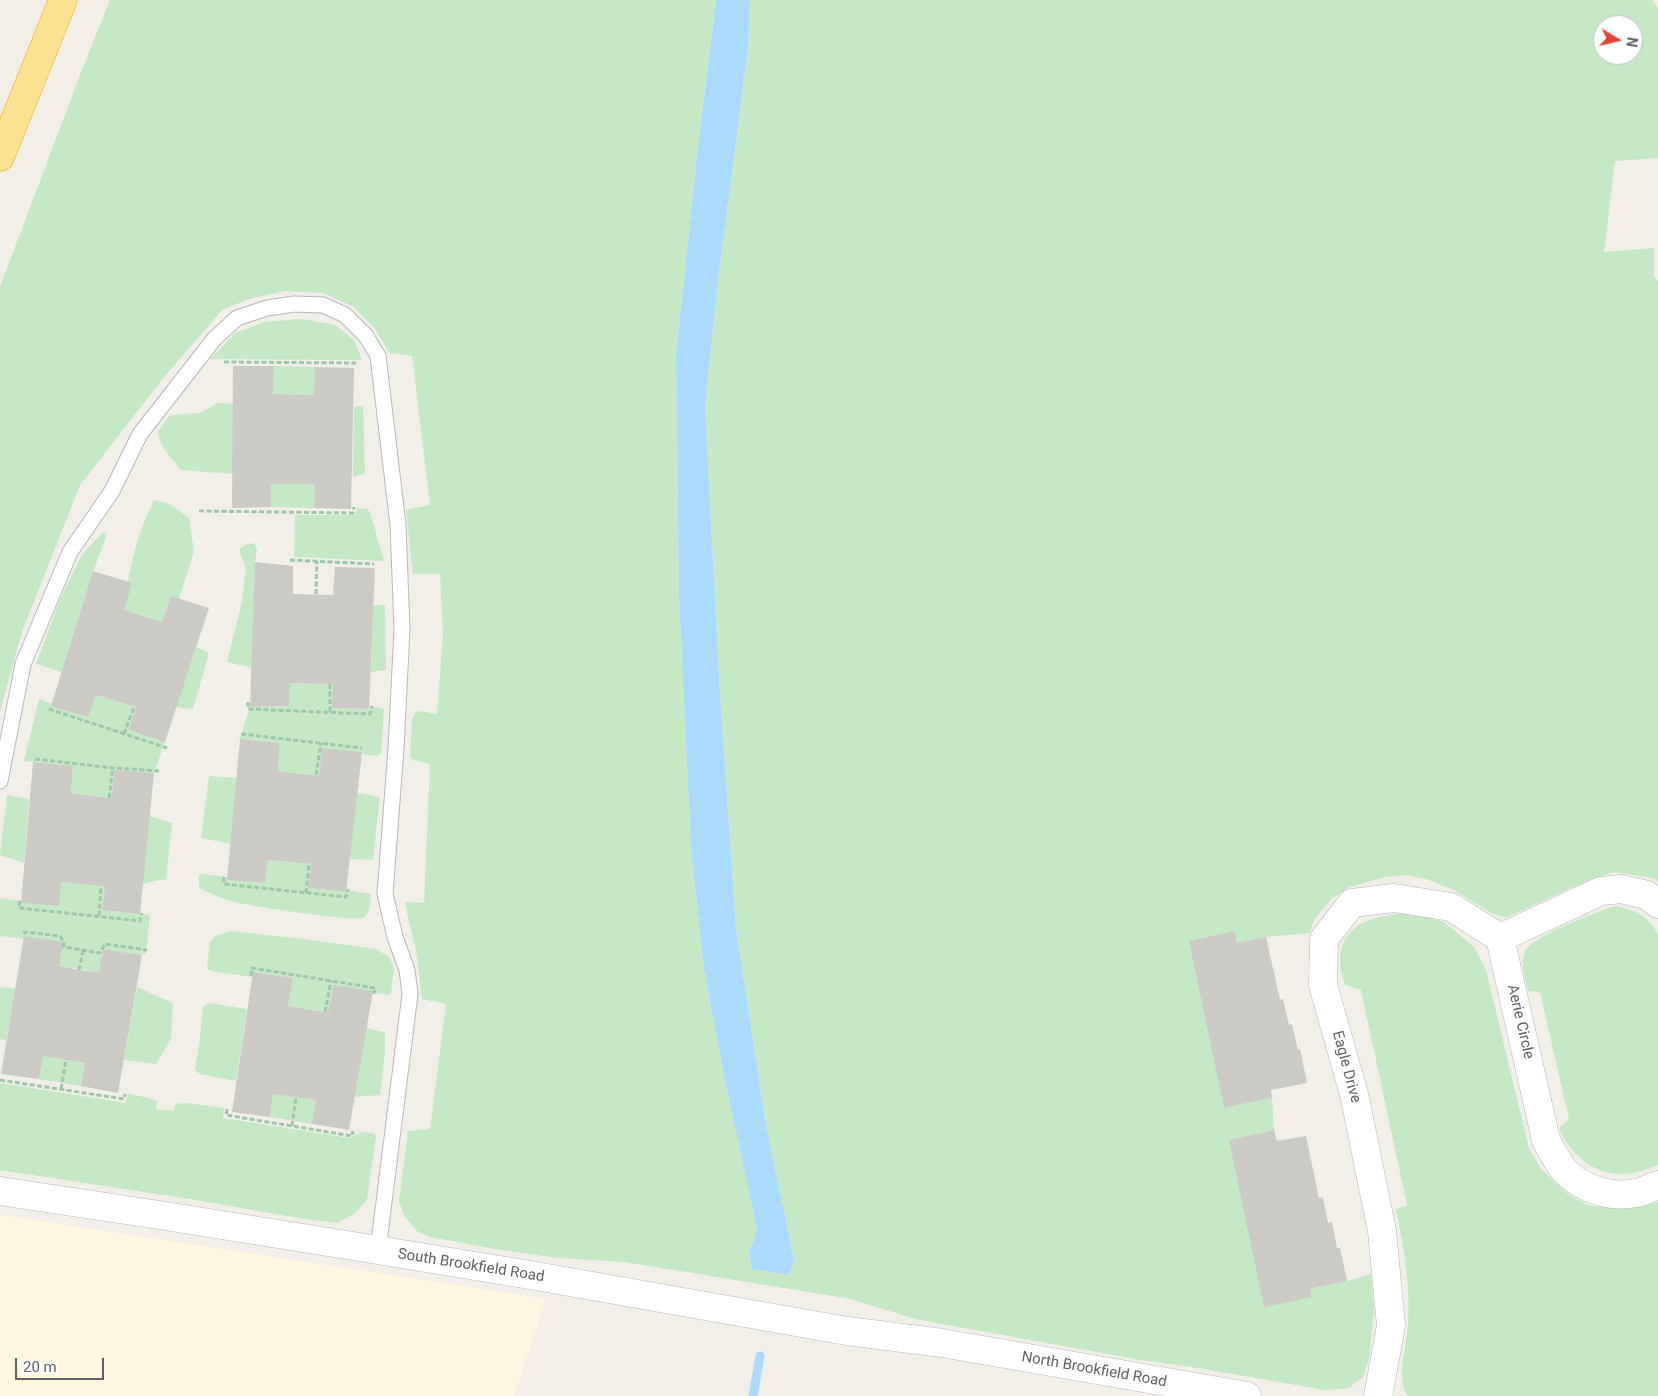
<!DOCTYPE html>
<style>
body{margin:0}
#map{position:relative;width:1658px;height:1396px;overflow:hidden;background:#f1efe8;font-family:Roboto,sans-serif}
canvas{display:block}
.north{position:absolute;left:1593px;top:15px;width:50px;height:50px;box-sizing:border-box;background:#fff;border:1px solid #bfc1c3;border-radius:50%;rotate:99deg;font-size:14px;font-weight:700;line-height:20px;text-align:center;color:#5f6368}
.north::after{content:'';display:block;margin:auto;width:18px;height:22px;background:#ea4335;clip-path:polygon(50% 0,100% 100%,50% 72%,0 100%)}
.scale{position:absolute;left:15px;top:1358px;width:89px;height:22px;box-sizing:border-box;border:2px solid #5f6368;border-top:0;padding-left:6px;font-size:15px;line-height:18px;white-space:nowrap;color:#5f6368;-webkit-text-stroke:4px #fff;paint-order:stroke}
</style>
<div id="map">
<canvas width="1658" height="1396"></canvas>
<div class="north">N</div>
<div class="scale">20 m</div>
</div>
<script>
const ctx = document.querySelector('canvas').getContext('2d');
ctx.lineJoin = 'round';
function paint(path, color) { ctx.fillStyle = color; ctx.fill(path, 'evenodd'); }
function trace(path, color, width, dash) { ctx.strokeStyle = color; ctx.lineWidth = width; ctx.lineCap = dash ? 'butt' : 'round'; ctx.setLineDash(dash || []); ctx.stroke(path); }
function label(font, color, halo, rows, align = 'center') {
  ctx.font = font + ' Roboto,sans-serif'; ctx.lineWidth = 4; ctx.setLineDash([]); ctx.textBaseline = 'middle'; ctx.strokeStyle = halo; ctx.fillStyle = color; for (const [text, x, y, turn = 0] of rows) {
    ctx.save(); ctx.translate(x, y); ctx.rotate((+turn || 0) * Math.PI / 180); ctx.textAlign = isNaN(turn) ? turn : align; if (halo) ctx.strokeText(text, 0, 0); ctx.fillText(text, 0, 0); ctx.restore();
  }
}
paint(new Path2D(`
 M0,1215L546,1299L514,1396H0Z`), '#fef7e0');
paint(new Path2D(`
 M110,0H716L698,147L676,354L679,598L691,849L704,970L725,1081L757,1229L749,1254L752,1269L789,1275L794,1259L766,1126L736,928L720,694L705,406L717,289L748,48L750,0H1652L1658,8V158L1615,161L1604,252L1654,248V277L1658,281V882L1653,878L1613,872L1575,886L1507,917L1493,914L1454,890L1426,879L1407,875L1385,877L1350,887L1331,899L1314,920L1310,933L1266,937L1237,943L1235,932L1190,941L1224,1108L1272,1098L1274,1130L1229,1140L1312,1296L1310,1289L1347,1281L1371,1274L1374,1310L1369,1359L1363,1377L1349,1388L1325,1390L1198,1368L1141,1360L915,1319L851,1299L625,1262L558,1258L495,1249L430,1237L418,1232L405,1217L399,1201L408,1131L430,1129L446,1004L422,999L417,955L405,904L407,902L424,903L430,764L413,760L410,757L412,719L415,713L419,711L437,714L443,634L440,574H413L406,510L430,505L412,356L389,353L376,330L354,307L323,293L285,291L249,299L222,310L165,376L80,485L22,632L0,711V287L80,75ZM1603,25H1633V55H1603Z
 M301,319L335,325L354,340L362,360L210,359L235,333L264,322Z
 M274,366L315,367L314,395L273,394Z
 M217,403L233,404V474L181,470L164,449L157,433L169,416L178,414L201,413Z
 M363,406L365,474L353,477L354,407Z
 M271,484H315L314,508L271,507Z
 M154,500L169,503L189,518L194,551L179,599L171,596L162,622L124,610C128,572 137,534 154,500Z
 M357,508L367,509L370,512L384,561L294,557L295,515H355Z
 M102,533H106L105,541L93,571L62,672L36,664L61,597L82,555Z
 M254,543L257,549L255,562L252,668L227,662L242,602L246,568L239,550L245,545Z
 M373,605H385L386,670L371,672Z
 M196,647L209,653L193,709L176,707Z
 M290,683L333,684L332,708L369,709L370,706L384,709L381,754L377,756L361,754V752L322,748L319,776L278,771L280,743L240,739L250,707L289,706Z
 M96,695L136,707L129,730L165,742L154,773L115,770L111,798L71,793L73,766L24,761L39,699L88,717Z
 M209,776L237,778L231,844L201,838Z
 M357,793L380,797L373,860L349,859Z
 M7,795L29,799L24,863L0,855Z
 M149,816L172,823L166,879L142,884Z
 M268,860L311,864L308,888L346,892V890L371,894C370,901 371,914 363,918C356,922 240,905 227,900C218,897 209,892 199,888V875L204,874L227,877V880L265,883Z
 M61,882L105,886L102,910L150,915L146,953L142,955L103,949L99,972L59,966L24,939L0,936V898L21,901V903L58,906Z
 M1615,906C1637,911 1646,914 1658,934V1165C1627,1178 1601,1179 1576,1154C1568,1145 1563,1139 1559,1128L1569,1119L1540,992L1528,991C1526,979 1519,963 1526,950C1533,936 1599,911 1615,906Z
 M1410,913L1444,922L1474,947L1486,970L1529,1149L1542,1170L1568,1194L1589,1206L1626,1209L1658,1202V1396H1408C1396,1383 1406,1349 1407,1332C1412,1291 1404,1249 1396,1209L1407,1205L1361,990L1345,985C1343,978 1340,969 1340,962C1341,920 1377,916 1410,913Z
 M231,931L304,939L376,949L389,957L394,968L391,994L387,995L372,993V991L334,985L328,1012L288,1006L292,978L253,972L252,977L211,971L207,969L210,942L215,936Z
 M0,987L16,989L6,1040L0,1039Z
 M137,987L173,1003L171,1039L156,1064L124,1060Z
 M209,1003L247,1009L236,1081L200,1074L195,1070L200,1038L203,1006Z
 M366,1028L385,1032V1053L380,1095L355,1097Z
 M43,1056L85,1063L81,1086L39,1079Z
 M0,1083L126,1103L128,1093L155,1100L157,1102L156,1109L174,1111L176,1104L186,1103L224,1108L223,1118L350,1138L362,1132L374,1133L376,1136L367,1200L354,1214L337,1223L298,1218L190,1199L0,1170Z
 M273,1094L316,1100L312,1124L270,1117Z`), '#c5e8c5');
paint(new Path2D(`
 M716,0H750L748,48L717,289L705,406L720,694L736,928L766,1126L794,1259L789,1275L752,1269L749,1254L757,1229L725,1081L704,970L691,849L679,598L676,354L698,147Z`), '#aadaff');
trace(new Path2D(`
 M753,1396L760,1356`), '#aadaff', 9);
paint(new Path2D(`
 M233,366H274L273,394L314,395L315,367L354,368L351,509L314,508L315,484H271V507L232,508Z
 M255,562L293,566V594L333,595L335,567L375,568L369,709L332,708L333,684L290,683L289,706L250,707Z
 M93,571L132,583L124,610L162,622L171,596L209,608L165,742L129,730L136,707L96,695L88,717L51,706Z
 M240,739L280,743L278,771L319,776L322,748L362,752L346,892L308,888L311,864L268,860L265,883L227,880Z
 M33,762L73,766L71,793L109,798H111L115,770L154,773L140,914L102,910L105,886H101L61,882L59,906L21,903Z
 M1235,931L1237,943L1266,937L1280,1000L1283,999L1289,1025L1292,1024L1298,1050L1300,1049L1307,1083L1271,1090L1272,1098L1224,1108L1189,941Z
 M24,936L63,942L59,966L79,970L99,972L103,949L142,955L118,1093L81,1086L85,1063L43,1056L39,1079L1,1074Z
 M253,972L293,978L288,1006L325,1012H328L334,985L373,991L349,1130L312,1124L316,1100L273,1094L270,1117L232,1112Z
 M1274,1130L1277,1141L1306,1136L1319,1198L1323,1197L1328,1223L1332,1222L1337,1248H1340L1347,1281L1310,1289L1312,1297L1264,1307L1229,1140Z`), '#cccac5');
const lane = new Path2D(`
 M0,781L23,664L70,552L112,491L140,434L215,338L237,318L267,308L294,304L323,305L345,315L366,336L378,356L398,525L402,629L396,748L385,894L395,937L407,970L410,994L378,1250`);
const street = new Path2D(`
 M1500,938L1546,1140C1552,1150 1558,1165 1567,1173C1585,1190 1611,1198 1636,1193C1643,1192 1651,1187 1658,1185
 M1500,938L1601,891L1621,889L1647,895L1658,904
 M1378,1396L1391,1326L1382,1231L1354,1094L1323,985L1324,939L1352,903L1394,898L1451,907L1500,938`);
const secondary = new Path2D(`
 M0,1191L159,1215L353,1246L530,1275L847,1331L942,1343L1247,1396`);
const highway = new Path2D(`
 M0,157L63,0`);
trace(lane, '#b5b8bc', 17);
trace(street, '#b5b8bc', 29);
trace(secondary, '#b6babf', 29);
trace(highway, '#f9ab00', 29);
trace(new Path2D(`
 M224,362L356,363
 M199,511L353,513L354,507
 M290,560L374,564
 M316,594L317,561
 M330,684V712
 M248,702V709L370,714L372,706
 M49,709L167,748
 M124,734L134,707
 M241,734L362,748
 M35,759L113,768L159,771
 M316,775L321,743
 M109,798L113,768
 M224,877V884L346,897L348,889
 M306,893L309,864
 M20,901L19,908L140,921L142,913
 M99,916L101,886
 M24,934L25,932L60,936L64,942V947L100,953L105,944L147,950
 M79,970L83,950
 M251,976L252,968L375,988L374,994
 M325,1012L331,981
 M0,1080L124,1099L125,1094
 M61,1089L66,1059
 M227,1109L226,1115L352,1136L353,1131
 M292,1126L296,1097`), '#9cc7a9', 3, [5, 2.5]);
trace(lane, '#fff', 15);
trace(street, '#fff', 28);
trace(secondary, '#fff', 28);
trace(highway, '#fde293', 28);
label('15px', '#5f6368', '#fff', [
 ["Aerie Circle",1520,1022,77],
 ["Eagle Drive",1346,1067,75],
 ["South Brookfield Road",471,1266,9],
 ["North Brookfield Road",1094,1370,10]
]);
</script>
